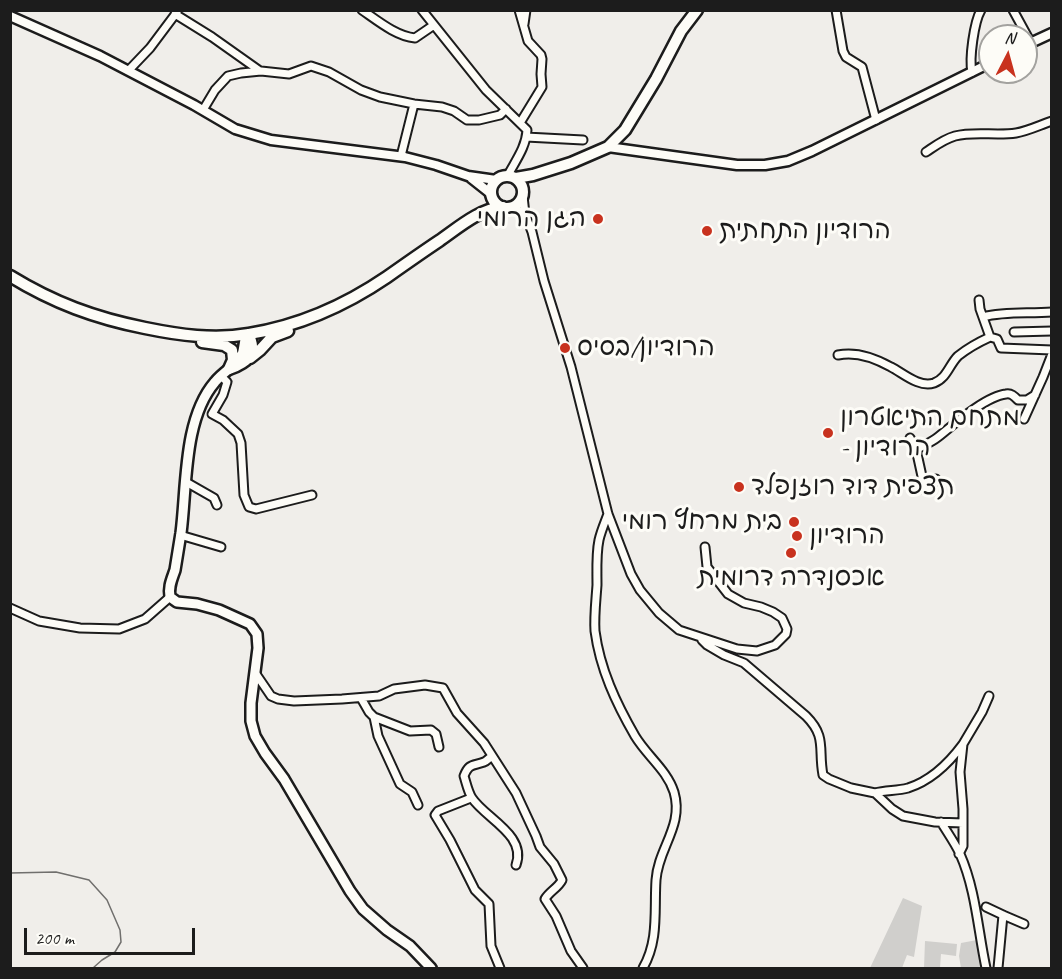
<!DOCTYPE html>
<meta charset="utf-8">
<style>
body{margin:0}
#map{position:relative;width:1062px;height:979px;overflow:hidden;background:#f0eeea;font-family:Caveat,sans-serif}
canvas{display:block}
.frame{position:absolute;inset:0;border:12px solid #1c1c1c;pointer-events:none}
.north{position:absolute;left:978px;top:24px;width:60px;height:60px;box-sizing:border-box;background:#fdfcf7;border:2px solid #a3a29f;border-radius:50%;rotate:6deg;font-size:16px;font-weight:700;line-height:24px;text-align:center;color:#1c1c1c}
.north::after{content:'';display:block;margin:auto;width:21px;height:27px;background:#c8321e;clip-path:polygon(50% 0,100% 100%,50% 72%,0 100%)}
.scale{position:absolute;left:24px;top:928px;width:171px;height:27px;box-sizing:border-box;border:3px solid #1c1c1c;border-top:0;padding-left:8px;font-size:18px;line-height:21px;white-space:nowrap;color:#1c1c1c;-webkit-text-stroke:4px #fdfcf7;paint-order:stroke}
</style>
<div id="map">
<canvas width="1062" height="979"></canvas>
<div class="frame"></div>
<div class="north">N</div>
<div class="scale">200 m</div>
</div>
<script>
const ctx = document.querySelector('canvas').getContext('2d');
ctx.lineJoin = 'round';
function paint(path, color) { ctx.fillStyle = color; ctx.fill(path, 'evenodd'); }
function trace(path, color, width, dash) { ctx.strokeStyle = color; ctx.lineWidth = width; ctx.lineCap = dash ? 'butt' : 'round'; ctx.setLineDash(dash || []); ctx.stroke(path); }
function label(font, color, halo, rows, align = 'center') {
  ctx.font = font + ' Caveat,"Playpen Sans Hebrew",sans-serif'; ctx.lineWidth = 6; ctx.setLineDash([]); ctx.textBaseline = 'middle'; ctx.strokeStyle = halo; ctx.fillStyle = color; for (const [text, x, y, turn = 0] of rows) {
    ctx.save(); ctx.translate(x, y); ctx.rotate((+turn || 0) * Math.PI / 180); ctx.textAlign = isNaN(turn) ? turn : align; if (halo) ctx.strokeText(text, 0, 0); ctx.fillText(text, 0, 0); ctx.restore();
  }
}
paint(new Path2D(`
 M903,898L922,906L914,957L907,955L902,968H870Z
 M977,940L982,968H961L959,956L961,943Z
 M925,941L957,944L956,956L941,954L940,968H924Z`), '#d0cfcc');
trace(new Path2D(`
 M10,873L56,872L89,880L107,900L120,930L121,942L115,952L102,960L93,968`), '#706f6d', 1.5);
const minor = new Path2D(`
 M362,10C378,21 396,36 415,38L434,25
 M422,10L486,90L527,130C526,147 516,160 508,175
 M519,10L528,41L541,55L542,59L541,74L542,87L520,123
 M836,10L843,51L846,57L862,67L876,120
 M1013,10L1031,43
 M175,14L212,37L260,71
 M524,24L526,10
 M129,70L150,48L177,12
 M972,72C969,59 974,22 981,10
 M203,110L215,90L228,76L241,73L261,71L289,74L311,66L329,72L361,90L380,97L414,104L442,107L454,111L467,120H479L500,115L506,109
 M526,137L583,140
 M926,152C935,146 944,139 955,136C974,131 996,136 1016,133C1028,131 1040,125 1052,121
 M401,156L414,104
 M523,196L525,214L532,232L544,281L571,367L608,514L631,574L640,590L659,613L679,630L737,649L757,651L775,645L786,634L787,629L782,618L773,612L761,607L744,603L728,594L707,567L705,547
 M508,208L516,209L525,214
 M979,300L980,309L990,337
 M983,317C1006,311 1028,314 1052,312
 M1014,332L1052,331
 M838,355C857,351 875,358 891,367C903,373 919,388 934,383C947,378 949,365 958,356C968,348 979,342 990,337L997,339L1001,348L1052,350
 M221,376L227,382L223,395L212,414L223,420L238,434L241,443L244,495L249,507L256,509L312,495
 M1024,419L1043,377L1052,354
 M910,438L916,449L925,490L932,488L936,479
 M921,447C927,444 933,441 938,437C953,425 986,396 1006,394C1011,393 1014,396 1018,400H1027L1035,395
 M186,482L214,498L217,505
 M608,514C605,522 601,531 599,540C596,554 597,571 597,585C596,600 594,616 595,631C600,669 616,703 635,736C647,756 667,770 674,792C684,826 658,848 656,880C654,911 659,940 643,968
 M180,535L221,547
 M10,608L39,621L80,628L119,629L145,619L170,597
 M702,640L707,645L724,655L744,663L806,716C827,737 818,749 823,775L829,779L851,788L875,793L892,809L903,816L935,822L963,823V809L960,772L963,744L982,712L989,696
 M256,674L271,696L278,699L294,701L342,699L379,696L394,689L425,685L443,688L457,713L484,743L516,793L536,836L540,847L554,864L562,880C558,888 550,891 545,899L556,916L571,951L583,968
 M361,698L369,712L374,717L410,731L431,730L436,734L439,747
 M374,717L378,736L400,784L412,792L418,805
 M492,756C489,758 487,761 484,762C473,766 469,763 464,776C466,782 468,792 472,798C485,818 527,835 516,865
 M875,793C886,790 897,791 908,788C930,781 949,763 963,744
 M471,798L438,811L435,815L450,840L475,890L489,904L491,946L500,968
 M941,822C947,832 955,843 960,854C976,890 978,931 986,968
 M959,854L963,846V823
 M986,907L1003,915L1024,924
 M998,968L1003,915`);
const tertiary = new Path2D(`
 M10,16L100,56L194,105L235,129L271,140L405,157L436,165L468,176L496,180
 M1026,45L1052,33
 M608,147L737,165H765L788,161L812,151L990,63
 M471,178L490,193`);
const secondary = new Path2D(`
 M229,369C224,373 219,377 215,382C183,419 187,487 181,533C179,545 177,558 175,570C172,579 168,587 170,597L177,602L197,604L219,610L250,624L257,634L258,648L251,703V721L255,736L265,753L284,779L350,891L363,909L387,930L410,946L431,968`);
const primary = new Path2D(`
 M491 192a16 16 0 1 1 32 0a16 16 0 1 1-32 0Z
 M516,178L533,175L571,163L608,147L625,130L656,79L681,31L697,10
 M10,276C54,303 95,318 145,328C179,335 214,340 249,334C298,326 346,305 387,277C404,265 421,253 439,241C458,228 479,209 503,207
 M202,342L224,345L232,350L233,360L229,369
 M250,358L260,350L272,337L288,331
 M233,365C237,361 241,358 243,353C245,346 244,341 248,334
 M229,369C246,363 259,354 248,334`);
trace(minor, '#1c1c1c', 11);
trace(tertiary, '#1c1c1c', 13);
trace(secondary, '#1c1c1c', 14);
trace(primary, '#1c1c1c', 15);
trace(minor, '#fdfcf7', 7);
trace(tertiary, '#fdfcf7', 8);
trace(secondary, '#fdfcf7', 9);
trace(primary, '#fdfcf7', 10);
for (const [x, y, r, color] of [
 [598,219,6,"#c8321e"],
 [707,231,6,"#c8321e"],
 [565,348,6,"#c8321e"],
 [828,433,6,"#c8321e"],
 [739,487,6,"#c8321e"],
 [794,522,6,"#c8321e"],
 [797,536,6,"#c8321e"],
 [791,553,6,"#c8321e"]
]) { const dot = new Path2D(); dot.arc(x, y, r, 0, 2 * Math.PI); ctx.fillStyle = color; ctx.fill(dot); trace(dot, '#fdfcf7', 2); }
label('26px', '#1c1c1c', '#fdfcf7', [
 ["הגן הרומי",586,219,"right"],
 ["הרודיון התחתית",719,231],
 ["הרודיון/בסיס",577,348],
 ["מתחם התיאטרון",840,418],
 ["- הרודיון",840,448],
 ["תצפית דוד רוזנפלד",751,487],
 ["בית מרחץ רומי",782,522,"right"],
 ["הרודיון",809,536],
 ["אכסנדרה דרומית",791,578,"center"]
], 'left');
</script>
